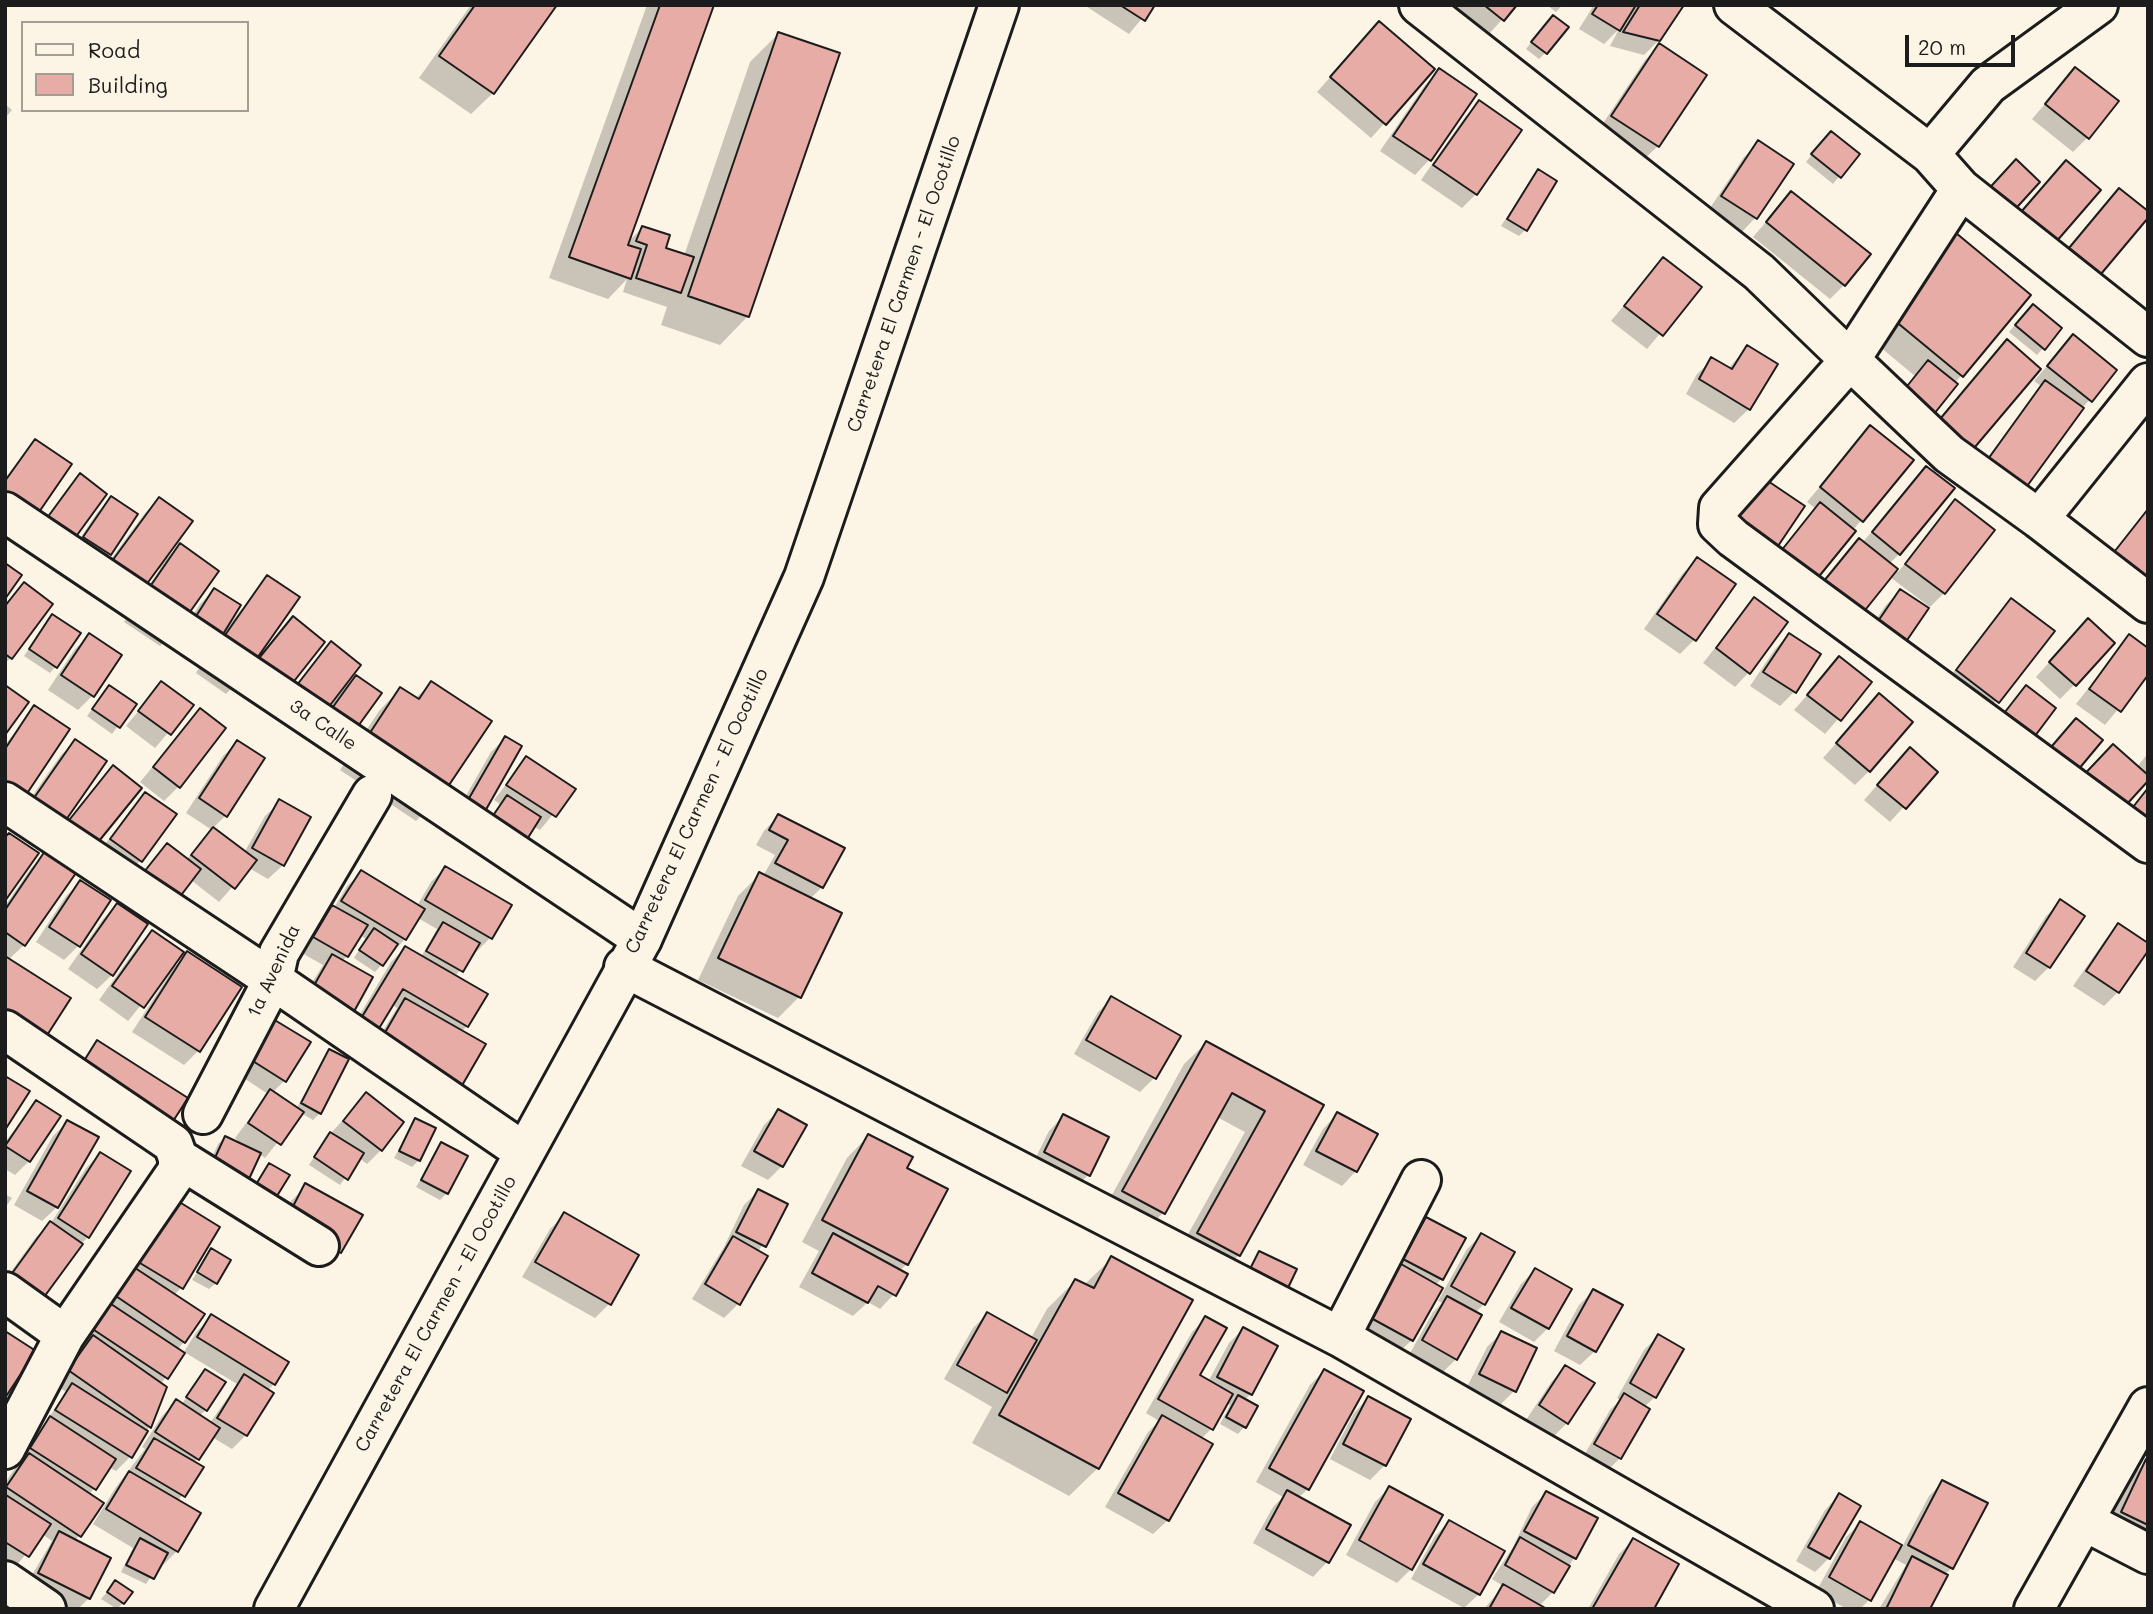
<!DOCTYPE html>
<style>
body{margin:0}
#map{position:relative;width:2153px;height:1614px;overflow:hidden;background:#fcf5e5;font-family:Mali,sans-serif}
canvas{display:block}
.frame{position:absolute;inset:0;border:7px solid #1c1c1c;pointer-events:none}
.legend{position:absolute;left:21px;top:21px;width:228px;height:91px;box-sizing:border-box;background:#fcf5e5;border:2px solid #a29e95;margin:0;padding:9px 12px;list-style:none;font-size:21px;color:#1c1c1c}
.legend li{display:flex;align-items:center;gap:14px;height:35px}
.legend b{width:35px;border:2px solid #a29e95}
.scale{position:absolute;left:1905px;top:35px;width:110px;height:32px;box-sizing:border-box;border:4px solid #1c1c1c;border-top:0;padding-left:9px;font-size:21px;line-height:24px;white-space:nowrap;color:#1c1c1c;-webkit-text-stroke:5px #fcf5e5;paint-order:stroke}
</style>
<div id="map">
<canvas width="2153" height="1614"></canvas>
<div class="frame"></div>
<ul class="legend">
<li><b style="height:9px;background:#fcf5e5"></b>Road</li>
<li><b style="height:19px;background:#e7aca6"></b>Building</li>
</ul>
<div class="scale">20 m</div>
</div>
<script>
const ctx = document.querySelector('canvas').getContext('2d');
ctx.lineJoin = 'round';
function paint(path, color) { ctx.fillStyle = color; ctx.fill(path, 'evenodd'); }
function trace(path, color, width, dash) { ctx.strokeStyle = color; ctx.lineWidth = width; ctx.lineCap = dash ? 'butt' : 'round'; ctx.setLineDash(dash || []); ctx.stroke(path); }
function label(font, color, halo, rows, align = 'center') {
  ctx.font = font + ' Mali,sans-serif'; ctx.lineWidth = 6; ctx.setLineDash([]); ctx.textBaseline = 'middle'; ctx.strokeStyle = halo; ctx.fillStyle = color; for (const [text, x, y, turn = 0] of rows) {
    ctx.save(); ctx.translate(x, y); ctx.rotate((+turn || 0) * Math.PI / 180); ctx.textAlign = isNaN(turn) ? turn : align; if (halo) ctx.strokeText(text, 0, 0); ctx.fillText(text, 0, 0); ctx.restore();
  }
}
paint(new Path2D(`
 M471,5H554L493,93L471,114L419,78Z
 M647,5H712L627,243L642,228L663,249L684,256L750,62L778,34L748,316L720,345L661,325L667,307L623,292L627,279L608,299L549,278Z
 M1084,5H1153L1129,34Z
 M1453,5H1515L1489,34Z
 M1547,5H1562L1556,12Z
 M1594,5H1682L1659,40L1644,55L1610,46L1619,29L1604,44L1579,29Z
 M1379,23L1432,70L1371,138L1317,92Z
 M1546,24L1545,53L1539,59L1526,49Z
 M1659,46L1705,76L1658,146L1643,160L1598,131L1645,60Z
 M2075,69L2087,138L2073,152L2032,119Z
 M1439,71L1474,95L1429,160L1415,175L1380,151L1425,85Z
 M1479,103L1476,194L1462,208L1421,180L1465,117Z
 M5,104L12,110L5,118Z
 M1824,140L1857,155L1833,184L1806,162Z
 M1759,143L1792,164L1755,218L1741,233L1708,211L1744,157Z
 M1538,171L1525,230L1519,236L1501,226Z
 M2119,190L2148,215L2086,287L2056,263Z
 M1791,193L1844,285L1830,299L1753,237Z
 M1935,257L1961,376L1954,383L1883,415L1915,376L1868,337Z
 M1663,259L1699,287L1647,349L1611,321Z
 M2026,312L2060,329L2037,355L2009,332Z
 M2073,336L2115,371L2077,414L1965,488L2041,386L2034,381Z
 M1747,347L1749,409L1734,423L1686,394L1697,374L1712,360L1728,369Z
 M1870,427L1912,460L1853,530L1764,571L1816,509L1807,502Z
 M35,441L5,517V478Z
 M1927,468L1899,554L1889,564L1898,572L1956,502L1944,593L1930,607L1890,577L1802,607L1845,555L1859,540L1862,543Z
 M80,476L62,552L48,566L23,548L29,539L32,541L70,489H67Z
 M111,499L109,554L95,568L71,552L97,513Z
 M159,499L161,563L180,546L174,632L160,646L124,622L160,569L157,567L91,586L145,513Z
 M1698,559L1734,584L1694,640L1680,654L1644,629L1683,573Z
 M268,577L260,652L262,653L293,618L279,698L265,712L233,687L226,694L196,673L207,654L196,665L171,649L200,604L214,590L232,621Z
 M24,584L11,658L5,663V604Z
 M1900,591L1885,662L1859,644L1886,605Z
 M1754,599L1749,672L1735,687L1703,663Z
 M2011,600L2052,631L1983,716L1943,685Z
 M46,623L56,666L50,673L24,656Z
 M90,635L92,696L78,710L48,690L75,649Z
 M1789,635L1819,655L1794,692L1780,706L1750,686L1775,649Z
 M2074,635V685L2060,699L2036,677Z
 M2129,637L2148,672L2105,725L2076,704Z
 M331,644L339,691L356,677L335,749L277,709Z
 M1839,659L1870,682L1825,734L1794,710Z
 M162,683L191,706L155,748L126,726Z
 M431,683L437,799L416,821L340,770L379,711L400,689L415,699Z
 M109,687L134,704L112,734L87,716Z
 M2019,694L2034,735L2028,741L2000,720Z
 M1879,695L1869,771L1855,785L1823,758Z
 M34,708L5,805V745Z
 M200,710L178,787L164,801L140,782Z
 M505,738L473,828L459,842L444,834L491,752Z
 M75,741L105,762L59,827L62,828L113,767L140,788L80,859L53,839L61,829L59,827L44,843L14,822L61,755Z
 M237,742L226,815L213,828L244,853L265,816L280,802L283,865L268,879L249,868L219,902L191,880L131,887L167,845L186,860L212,830L186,813L223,756Z
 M2148,753V778L2137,767Z
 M526,759L573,790L540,830L533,826L474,841L500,804L494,800Z
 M1896,764L1935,772L1890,822L1864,800Z
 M145,794L141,860L126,875L98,853Z
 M778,816L822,887L810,899L800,996L778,1018L698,980L738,896L759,875L763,876L775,855L756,845L764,831Z
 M46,854L24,945L8,960L5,1038V906L31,868Z
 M445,868L490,938L476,952L473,950L455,977L467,1026L461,1032L366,1058L397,1008L391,1004L345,1040L391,962L405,948L421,957L437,929L418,918L405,939L375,972L354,958L366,939L360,935L347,956L296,1008L323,965L300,952L318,921L334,908L347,886L362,872L417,906L431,882Z
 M81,882L78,946L64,960L36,942L66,896Z
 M2061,902L2049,967L2035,981L2013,967L2046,916Z
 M117,905L112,975L97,989L68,969L103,919Z
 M2119,925L2118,992L2104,1006L2073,986L2105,940Z
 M152,932L171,970L188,954L240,987L198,1051L184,1065L132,1032L169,975L166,974L128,1021L99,1000L138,946Z
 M1112,998L1178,1036L1154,1078L1140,1092L1074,1054L1098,1012Z
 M259,1035L284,1081L272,1093L296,1109L330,1051L320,1113L313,1120L301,1113L265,1158L259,1154L241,1185L207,1169L218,1144L225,1138L244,1147L235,1138L268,1094L236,1073Z
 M1206,1043L1321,1106L1239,1255L1217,1276L1177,1254L1245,1132L1217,1117L1163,1213L1142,1234L1102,1213L1184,1064Z
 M366,1094L381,1150L367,1164L359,1158L340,1185L309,1165L324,1141Z
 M36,1102L29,1161L15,1175L5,1169V1142Z
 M778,1111L782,1166L768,1180L741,1166L764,1125Z
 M1337,1114L1356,1171L1342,1186L1303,1165L1323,1129Z
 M1063,1116L1089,1174L1074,1189L1031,1167L1049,1131Z
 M416,1120L419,1160L412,1167L394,1158Z
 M67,1122L57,1207L42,1221L14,1205L53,1136Z
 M868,1136L905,1169L907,1264L899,1271L894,1294L880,1309L868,1302L853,1316L799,1287L819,1251L802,1242L847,1158Z
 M442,1144L447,1193L440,1200L416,1187Z
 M100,1154L88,1237L81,1244L5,1280L36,1237L51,1223L86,1168Z
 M306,1186L340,1252L326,1266L272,1236L292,1200Z
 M758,1191L786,1205L758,1252L738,1304L724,1318L692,1299L724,1247L744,1205Z
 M5,1194L12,1198L5,1208Z
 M154,1211L181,1288L174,1295L184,1342L177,1350L183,1354L160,1385L149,1427L130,1457L116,1471L109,1467L89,1495L79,1536L74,1541L89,1598L78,1609H68L25,1587L52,1541L42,1534L13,1570L5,1565V1483L66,1392L56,1385L84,1347L75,1341Z
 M564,1215L609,1304L595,1318L522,1277L550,1229Z
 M1426,1219L1441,1279L1435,1286L1412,1340L1397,1354L1358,1332L1412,1234Z
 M1481,1235L1484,1304L1475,1313L1456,1359L1442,1373L1409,1355L1433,1312L1442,1303L1438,1301L1467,1249Z
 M211,1250L216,1283L209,1289L192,1280Z
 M1112,1258L1098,1468L1069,1496L972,1443L992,1407L944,1379L973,1328L987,1314L1031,1338L1047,1309L1075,1281L1084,1285Z
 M1535,1270L1548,1328L1534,1342L1499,1322L1521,1284Z
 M1593,1291L1595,1351L1580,1365L1554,1351L1579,1305Z
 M212,1317L274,1384L267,1391L246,1435L232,1449L212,1437L194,1463L201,1467L178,1501L177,1551L163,1565L160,1563L146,1584L121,1572L133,1548L93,1524L116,1487L145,1449L142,1447L162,1416L176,1402L181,1405L205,1371L206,1410L199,1416L210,1423L237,1384L184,1352L197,1331Z
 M1206,1318L1197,1376L1208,1382L1229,1343L1243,1329L1250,1394L1244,1401V1427L1238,1434L1220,1424L1230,1405L1226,1403L1211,1429L1201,1439L1168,1520L1153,1534L1105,1507L1148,1432L1159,1421L1146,1413L1192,1332Z
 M1501,1333L1514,1391L1500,1405L1466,1389L1487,1347Z
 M1658,1336L1655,1397L1644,1407L1648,1409L1620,1458L1605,1473L1582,1459L1610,1410L1620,1400L1617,1398L1644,1350Z
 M1566,1367L1567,1423L1553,1437L1526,1420L1552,1381Z
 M1324,1371L1308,1489L1298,1498L1348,1526L1327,1562L1313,1577L1253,1543L1273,1507L1283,1497L1256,1482L1310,1385Z
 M1368,1398L1409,1419L1385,1465L1370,1480L1330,1459L1354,1413Z
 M2147,1461L2148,1462V1556L2101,1534L2125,1483Z
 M1943,1482L1952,1568L1944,1575L1928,1609H1879L1906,1565L1893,1558L1870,1599L1860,1609H1847L1816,1592L1846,1537L1861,1523L1902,1547L1929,1496Z
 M1389,1488L1411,1569L1397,1583L1346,1555L1375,1502Z
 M1546,1493L1595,1519L1574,1558L1553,1592L1539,1606L1543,1609H1484L1503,1586L1492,1579L1513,1547L1532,1507Z
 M1839,1495L1829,1558L1815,1572L1796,1561L1825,1510Z
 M1449,1522L1479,1594L1464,1608L1411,1579L1435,1536Z
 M1633,1540L1652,1609H1588L1619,1554Z
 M116,1582L123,1603L117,1609L101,1599Z`), '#0003');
const building = new Path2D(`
 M475,5H557L494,94L439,56Z
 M660,5H714L628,245L641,249L631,279L569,257Z
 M1120,5H1155L1145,21Z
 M1484,5H1517L1504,21Z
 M1598,5H1636L1620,31L1592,14Z
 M1640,5H1684L1660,41L1623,32Z
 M1553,15L1569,27L1547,54L1531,42Z
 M1379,21L1435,69L1386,125L1330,77Z
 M778,32L840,53L749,317L688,296Z
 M1659,43L1707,75L1659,147L1611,116Z
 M2075,67L2119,101L2089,139L2045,104Z
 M1439,68L1477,94L1431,161L1393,136Z
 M1479,100L1522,130L1477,195L1433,165Z
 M1831,131L1860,154L1841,178L1811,154Z
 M1758,140L1794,164L1757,219L1721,196Z
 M2016,159L2040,182L2009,216L1984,194Z
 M2066,160L2101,190L2056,242L2021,212Z
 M1538,169L1557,181L1527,231L1507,219Z
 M2119,188L2148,211V218L2101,274L2069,248Z
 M1791,191L1871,254L1845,286L1766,222Z
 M642,226L670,235L666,248L694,257L681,293L636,278L647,245L636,241Z
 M1956,233L2031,295L1963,377L1888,315Z
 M1663,257L1702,287L1663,336L1624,306Z
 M2033,304L2062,328L2045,350L2015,325Z
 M2073,334L2117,370L2092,402L2047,366Z
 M2007,339L2041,369L1964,460L1930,431Z
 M1747,345L1778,364L1750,410L1699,379L1711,357L1732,369Z
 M1928,360L1958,384L1926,424L1896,400Z
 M2045,380L2084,408L2017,500L1978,473Z
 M1870,425L1914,460L1863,522L1820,487Z
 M35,439L72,464L37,515L5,493V481Z
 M1926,466L1955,488L1900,555L1872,532Z
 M80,473L107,494L64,553L36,533Z
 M1762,477L1805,506L1774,552L1731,523Z
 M111,496L138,514L111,555L83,537Z
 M159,497L193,521L138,596L104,572Z
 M1955,499L1995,530L1945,594L1905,564Z
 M1820,502L1856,531L1812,585L1777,556Z
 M2148,509V584L2111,556Z
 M1859,538L1898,569L1854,624L1815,592Z
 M180,543L219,571L175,633L136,607Z
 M1697,557L1736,584L1696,641L1657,614Z
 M5,563L22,575L5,599Z
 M267,575L300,597L241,681L209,658Z
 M24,582L53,604L12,659L5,654V606Z
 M214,588L241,605L212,652L184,635Z
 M1900,589L1929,608L1901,649L1872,630Z
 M1754,597L1788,622L1750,674L1716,648Z
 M2011,598L2055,631L1999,703L1956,670Z
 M52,614L81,633L57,668L29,649Z
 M293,616L325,642L280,699L247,673Z
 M2088,618L2115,643L2076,686L2049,662Z
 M89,633L122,655L94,697L61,675Z
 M1789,633L1821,654L1796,693L1763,672Z
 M2129,634L2148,648V675L2121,712L2089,689Z
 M331,641L361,665L321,717L290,694Z
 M1839,656L1872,682L1841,721L1807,695Z
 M356,675L382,693L351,736L325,718Z
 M161,681L194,705L171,735L138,711Z
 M431,681L492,721L439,800L360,748L400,687L419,699Z
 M5,685L29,702L5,735Z
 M109,685L137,704L120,728L92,709Z
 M2026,685L2056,708L2035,736L2005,712Z
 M1879,693L1913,722L1870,772L1836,743Z
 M34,705L70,729L26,795L5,782V749Z
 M200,708L226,728L180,788L153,767Z
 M2076,718L2103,740L2073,776L2046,753Z
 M505,736L522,746L475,829L457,819Z
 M75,739L107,761L59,830L27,808Z
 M237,740L265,758L227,817L199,798Z
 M2113,744L2148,775V781L2117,815L2078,781Z
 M1910,747L1938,772L1906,809L1877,785Z
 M526,756L576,789L556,817L506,785Z
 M113,765L142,788L95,846L66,824Z
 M2148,788V841L2122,821Z
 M145,792L177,814L142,862L110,839Z
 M507,795L541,817L521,849L486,826Z
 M279,799L311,817L284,866L252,848Z
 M778,814L845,848L823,888L775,863L788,840L769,830Z
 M213,827L257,860L235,889L191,855Z
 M9,833L39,853L5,901V837Z
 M167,843L201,869L179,898L144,872Z
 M45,851L76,873L25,946L5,932V910Z
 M445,866L512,905L492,939L425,900Z
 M361,870L425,909L406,940L341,901Z
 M759,872L842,913L801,998L718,958Z
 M80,880L111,900L80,947L49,927Z
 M2060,899L2085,916L2050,968L2026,953Z
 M117,903L148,924L113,976L81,954Z
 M332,905L368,925L348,957L313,937Z
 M443,922L480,943L463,972L426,951Z
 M2118,923L2148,943V951L2119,993L2086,971Z
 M374,928L398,944L383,966L359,950Z
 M152,930L184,952L144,1008L112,986Z
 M405,946L488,994L468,1027L403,989L375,1035L357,1025Z
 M187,951L242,987L200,1052L145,1017Z
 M332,954L373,977L351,1017L309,994Z
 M5,956L71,998L44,1040L5,1015Z
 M1111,996L1181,1036L1156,1079L1086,1040Z
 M405,998L486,1044L460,1089L379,1043Z
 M273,1019L311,1042L286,1082L248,1058Z
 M97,1040L188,1098L168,1129L77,1072Z
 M1206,1041L1324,1105L1240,1256L1197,1233L1265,1111L1232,1093L1165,1214L1122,1191Z
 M329,1049L349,1059L321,1114L301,1103Z
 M5,1076L30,1091L5,1130Z
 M270,1089L304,1112L281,1145L248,1123Z
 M366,1092L404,1122L382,1151L343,1121Z
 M36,1100L61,1116L30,1162L5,1146Z
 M778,1109L807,1125L783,1167L754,1151Z
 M1337,1112L1378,1134L1357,1172L1316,1151Z
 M1063,1114L1109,1137L1090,1176L1044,1152Z
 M415,1118L436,1128L420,1161L399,1151Z
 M67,1120L99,1137L58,1208L27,1191Z
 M330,1132L364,1153L348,1180L314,1157Z
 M868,1134L913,1157L907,1168L948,1189L908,1265L822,1220Z
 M225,1136L261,1153L249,1179L213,1162Z
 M441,1142L468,1156L448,1194L421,1180Z
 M100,1152L131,1171L89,1238L58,1218Z
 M269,1163L290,1175L272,1204L252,1191Z
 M305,1183L363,1215L341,1253L285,1222Z
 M758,1189L788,1204L766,1247L736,1232Z
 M168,1195L220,1227L183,1289L130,1257Z
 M564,1212L639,1255L611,1305L535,1262Z
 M1426,1217L1466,1238L1443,1280L1403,1259Z
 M50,1221L83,1244L36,1308L5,1283Z
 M833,1233L908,1274L896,1296L878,1286L868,1303L812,1273Z
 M1481,1233L1515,1252L1485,1305L1451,1286Z
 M733,1236L768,1256L740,1305L705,1284Z
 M211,1248L231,1260L217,1284L197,1272Z
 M1259,1251L1297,1269L1287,1290L1249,1271Z
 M1111,1256L1193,1300L1099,1469L999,1415L1075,1279L1094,1288Z
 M126,1262L205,1314L185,1343L107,1290Z
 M1401,1264L1443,1288L1413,1341L1371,1318Z
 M1535,1268L1572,1289L1549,1329L1511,1308Z
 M1593,1289L1623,1305L1596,1352L1567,1336Z
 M1447,1296L1482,1315L1457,1360L1422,1340Z
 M105,1300L185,1353L168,1379L88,1326Z
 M987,1312L1037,1340L1007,1393L957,1365Z
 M211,1314L289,1362L275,1385L197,1337Z
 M1205,1316L1227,1328L1200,1375L1233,1394L1213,1430L1158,1399Z
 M1243,1327L1278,1346L1252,1395L1217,1377Z
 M5,1331L36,1351L5,1398Z
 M1501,1331L1537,1348L1516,1392L1479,1374Z
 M1658,1334L1684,1349L1656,1398L1630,1383Z
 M93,1335L167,1387L151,1428L68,1370Z
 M1565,1365L1595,1383L1568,1424L1539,1405Z
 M205,1369L226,1382L207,1411L186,1397Z
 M1324,1369L1364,1391L1309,1490L1269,1468Z
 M244,1374L274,1393L247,1436L217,1418Z
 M72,1383L148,1431L132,1458L55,1410Z
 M1624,1393L1650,1409L1621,1459L1594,1444Z
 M1238,1395L1258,1406L1246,1428L1226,1417Z
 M1368,1396L1411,1419L1386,1466L1343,1444Z
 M176,1399L220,1428L199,1460L155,1432Z
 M1162,1415L1213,1444L1169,1521L1118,1493Z
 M50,1416L116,1459L96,1490L30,1448Z
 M154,1438L204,1467L185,1497L136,1468Z
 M29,1453L104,1503L81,1537L6,1487Z
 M2146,1459L2148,1460V1525L2121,1512Z
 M129,1471L201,1513L178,1552L106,1509Z
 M1942,1480L1988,1503L1953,1569L1908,1545Z
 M1389,1486L1443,1515L1412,1570L1359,1540Z
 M1287,1490L1351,1525L1329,1563L1266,1529Z
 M1546,1491L1598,1518L1576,1559L1524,1531Z
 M1839,1493L1861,1506L1830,1559L1808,1547Z
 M6,1495L51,1524L29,1557L5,1542Z
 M1449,1520L1505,1551L1480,1595L1423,1564Z
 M1860,1521L1902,1545L1871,1601L1829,1577Z
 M59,1531L111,1558L90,1599L38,1573Z
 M1520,1537L1570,1566L1554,1593L1505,1565Z
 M140,1538L168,1553L154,1579L126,1565Z
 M1633,1538L1679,1564L1654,1609H1592Z
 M1912,1556L1948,1575L1930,1609H1886Z
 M115,1580L133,1592L124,1604L107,1592Z
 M1503,1584L1547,1609H1489Z`);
paint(building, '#e7aca6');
trace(building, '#1c1c1c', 2);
const minor = new Path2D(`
 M1419,5L1759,272L1850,360L1961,189
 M1734,5L1930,154L1961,189L2148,337
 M1930,154L1988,85L2098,5
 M2148,383L2039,519L2148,603
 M5,512L642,939
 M2039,519L1949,454L1850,360L1719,508L1718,524L1733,538L2148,843
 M5,802L273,980L524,1152
 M624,967L1340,1337L1814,1609
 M5,1030L173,1144L178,1158L319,1246
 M203,1114L273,980L279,953L372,795
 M5,1292L65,1335
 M1340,1337L1421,1180
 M5,1449L65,1335L178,1170V1158
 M2084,1521L2148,1554
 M5,1581L46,1609
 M2034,1609L2148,1407`);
const major = new Path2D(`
 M274,1609L642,939L804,577L999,5`);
trace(minor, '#1c1c1c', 44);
trace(major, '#1c1c1c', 44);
trace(minor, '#fcf5e5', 38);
trace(major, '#fcf5e5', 38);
label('19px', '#1c1c1c', '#fcf5e5', [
 ["Carretera El Carmen - El Ocotillo",904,284,-71],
 ["3a Calle",323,725,34],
 ["Carretera El Carmen - El Ocotillo",697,811,-65],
 ["1a Avenida",274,971,-65],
 ["Carretera El Carmen - El Ocotillo",436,1314,-61]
]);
</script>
